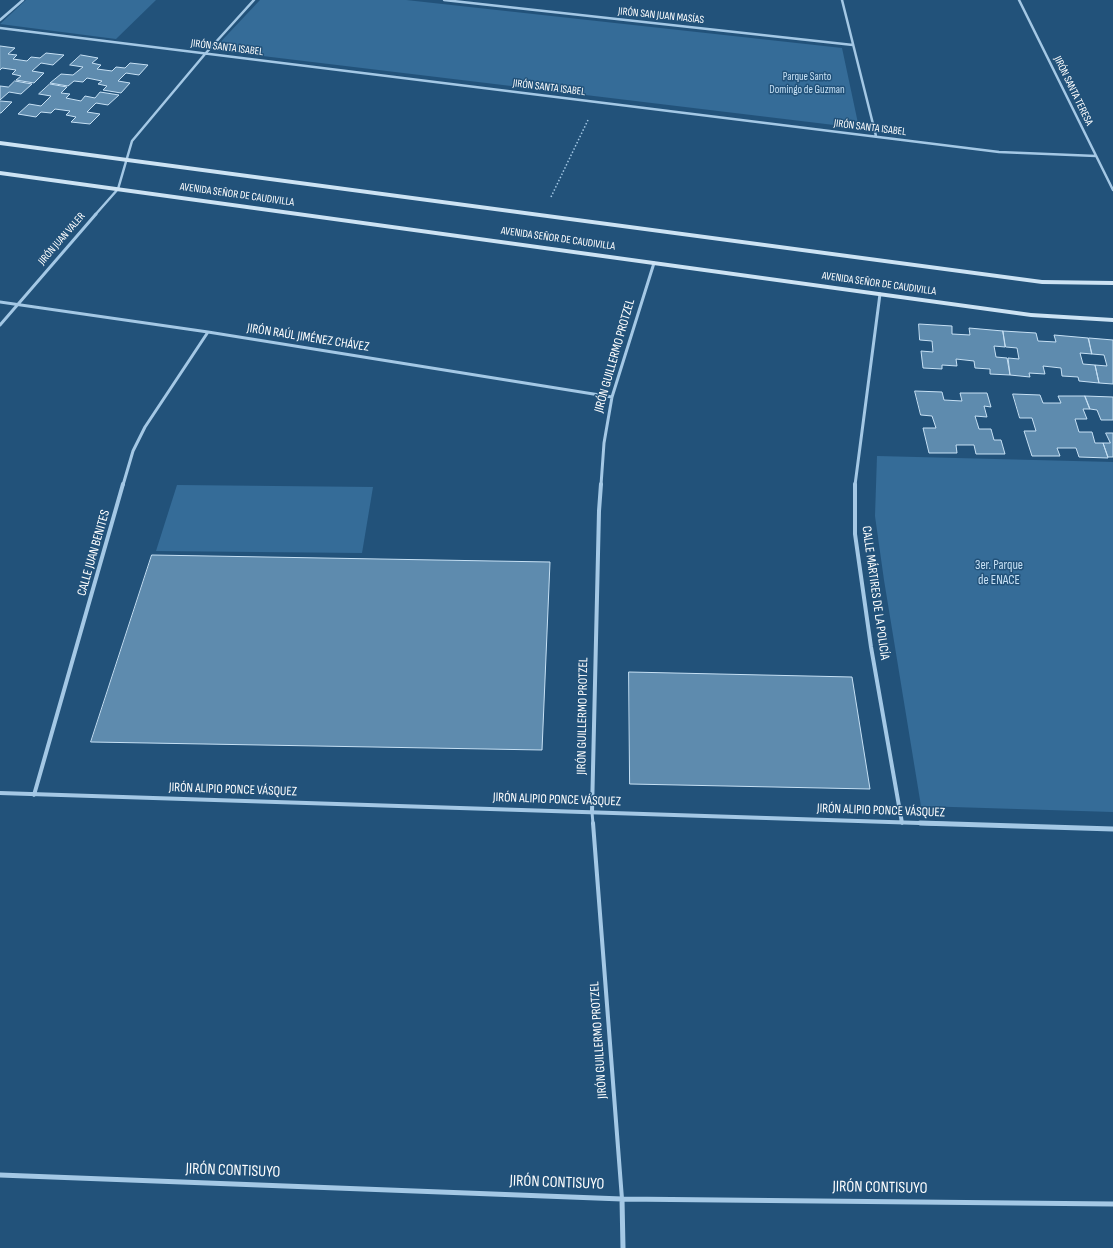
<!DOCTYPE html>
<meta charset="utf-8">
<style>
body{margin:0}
canvas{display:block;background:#22527a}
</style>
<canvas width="1113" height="1248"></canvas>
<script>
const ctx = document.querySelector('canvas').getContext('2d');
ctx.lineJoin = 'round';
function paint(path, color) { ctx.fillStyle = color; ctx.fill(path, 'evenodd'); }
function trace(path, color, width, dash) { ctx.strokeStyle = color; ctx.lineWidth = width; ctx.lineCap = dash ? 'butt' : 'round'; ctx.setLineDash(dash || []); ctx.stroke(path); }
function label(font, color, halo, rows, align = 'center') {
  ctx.font = font + ' "Sofia Sans Condensed",sans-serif'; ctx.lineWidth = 3; ctx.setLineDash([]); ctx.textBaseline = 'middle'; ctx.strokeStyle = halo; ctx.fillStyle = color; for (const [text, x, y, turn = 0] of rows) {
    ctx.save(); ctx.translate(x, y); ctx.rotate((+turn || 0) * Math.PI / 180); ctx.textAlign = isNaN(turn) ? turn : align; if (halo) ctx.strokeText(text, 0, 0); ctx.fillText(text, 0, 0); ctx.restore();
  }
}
paint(new Path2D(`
 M26,0H156L116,39L0,24Z
 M260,0H406L842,48L859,128L213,50Z
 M877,456L1113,462V812L921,806L884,580L875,516Z
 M177,485L373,487L362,553L156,551Z`), '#356c98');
const building = new Path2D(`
 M0,46L15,48L8,54L17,55L13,59L27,61L31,57L40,58L46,53L64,55L53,65L41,63L32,71L44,73L34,83L16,80L21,76L12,74L16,70L2,68L0,70Z
 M81,55L98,58L92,63L101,65L97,69L112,71L116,67L125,68L130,63L148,65L139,75L126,73L118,81L130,83L121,93L103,90L107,86L98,84L102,81L87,78L83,82L74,81L68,86L50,83L61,74L73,75L83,67L70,65Z
 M15,81L32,84L21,94L9,92L0,100V86L8,87Z
 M50,84L67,87L61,93L70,94L66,98L81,101L85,96L95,98L100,92L119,95L108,105L96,103L87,112L100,114L90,124L71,122L76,117L66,115L70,111L55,109L51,113L41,112L36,117L18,114L29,104L41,106L51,96L39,94Z
 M0,101L12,102L1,113H0Z
 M919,324L952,326V334L970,335L969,328L1003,331L1005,347L994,346L996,357L1007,358L1010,375L990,374V369L975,368L974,361L956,359L957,366L942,365V369L923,368L921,351L933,352L932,341L920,340Z
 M1003,331L1036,333L1038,341L1056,342L1054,335L1088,338L1092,354L1080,353L1083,364L1095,365L1099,383L1079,381L1078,377L1062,376L1061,368L1043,366L1045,374L1029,373L1030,377L1010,375L1008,358L1019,359L1017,348L1006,347Z
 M1089,338L1113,340V384L1099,383L1095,365L1107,366L1104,355L1092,354Z
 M915,391L942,392L944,400L962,401L960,393H987L991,407L984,406L987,417L975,416L979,429H991L994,440H1001L1005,454H976L974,445H956L957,453H929L923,428H936L932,416L921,415Z
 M1013,394L1040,395L1043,403H1061L1058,396H1085L1090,409H1083L1087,419H1075L1079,432H1092L1095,443H1103L1108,458L1079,457L1076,448H1057L1060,456H1032L1024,431H1036L1032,418H1020Z
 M1085,396L1113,397V420H1101L1097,410L1090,409Z
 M1106,433H1113V457H1108L1103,443H1110Z
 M152,555L550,562L542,750L91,742Z
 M629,672L852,677L870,789L630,784Z`);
paint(building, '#5e8bae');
trace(building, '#c6e0f4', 1);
trace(new Path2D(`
 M551,197L588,120`), '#a4c8e5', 1.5, [1.5, 2]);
trace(new Path2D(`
 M592,812L593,824`), '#a4c8e5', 3);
trace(new Path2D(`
 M593,823L622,1199`), '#a4c8e5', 4);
trace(new Path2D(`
 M444,0L853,45
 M842,0L876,136
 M1019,0L1113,190
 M0,20L23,0
 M0,28L999,152L1096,156
 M95,215L118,189L132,141L205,54L254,0`), '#a4c8e5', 2.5);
trace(new Path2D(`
 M0,302L208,332L612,397
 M0,325L96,214
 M123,485L133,451L145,427L208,332
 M601,485L604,443L612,397L654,263
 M855,485L880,294`), '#a4c8e5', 3);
trace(new Path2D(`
 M855,484V534L871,647L902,823
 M0,793L950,824
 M34,795L123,484
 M592,812L599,511L601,484`), '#a4c8e5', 4);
trace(new Path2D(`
 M920,823L1113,829
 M0,1175L622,1199L1113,1204
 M622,1199L623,1248`), '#a4c8e5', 5);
paint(new Path2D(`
 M0,141L1042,280L1113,281V285L1042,284L0,145Z
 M0,171L1031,313L1113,318V322L1031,317L0,175Z`), '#cde3f4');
label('11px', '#fff', '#22527a', [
 ["JIRÓN SAN JUAN MASÍAS",661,16,6],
 ["JIRÓN SANTA ISABEL",227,48,7],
 ["JIRÓN SANTA ISABEL",549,88,7],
 ["JIRÓN SANTA TERESA",1073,91,64],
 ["JIRÓN SANTA ISABEL",870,128,7],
 ["AVENIDA SEÑOR DE CAUDIVILLA",237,195,8],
 ["JIRÓN JUAN VALER",62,239,-49],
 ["AVENIDA SEÑOR DE CAUDIVILLA",558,239,8],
 ["AVENIDA SEÑOR DE CAUDIVILLA",879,284,8]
]);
label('11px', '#c6e0f4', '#22527a', [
 ["Parque Santo",807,77],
 ["Domingo de Guzman",807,90]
]);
label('13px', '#fff', '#22527a', [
 ["JIRÓN RAÚL JIMÉNEZ CHÁVEZ",308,338,9],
 ["JIRÓN GUILLERMO PROTZEL",615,356,-74],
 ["CALLE JUAN BENITES",94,553,-74],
 ["CALLE MÁRTIRES DE LA POLICÍA",875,593,82],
 ["JIRÓN GUILLERMO PROTZEL",583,716,-89],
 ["JIRÓN ALIPIO PONCE VÁSQUEZ",233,790,2],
 ["JIRÓN ALIPIO PONCE VÁSQUEZ",557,800,2],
 ["JIRÓN ALIPIO PONCE VÁSQUEZ",881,811,2],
 ["JIRÓN GUILLERMO PROTZEL",599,1040,-94]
]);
label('13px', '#c6e0f4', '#22527a', [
 ["3er. Parque",999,566],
 ["de ENACE",999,581]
]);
label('16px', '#fff', '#22527a', [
 ["JIRÓN CONTISUYO",233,1171,2],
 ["JIRÓN CONTISUYO",557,1183,2],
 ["JIRÓN CONTISUYO",880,1188,1]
]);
</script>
